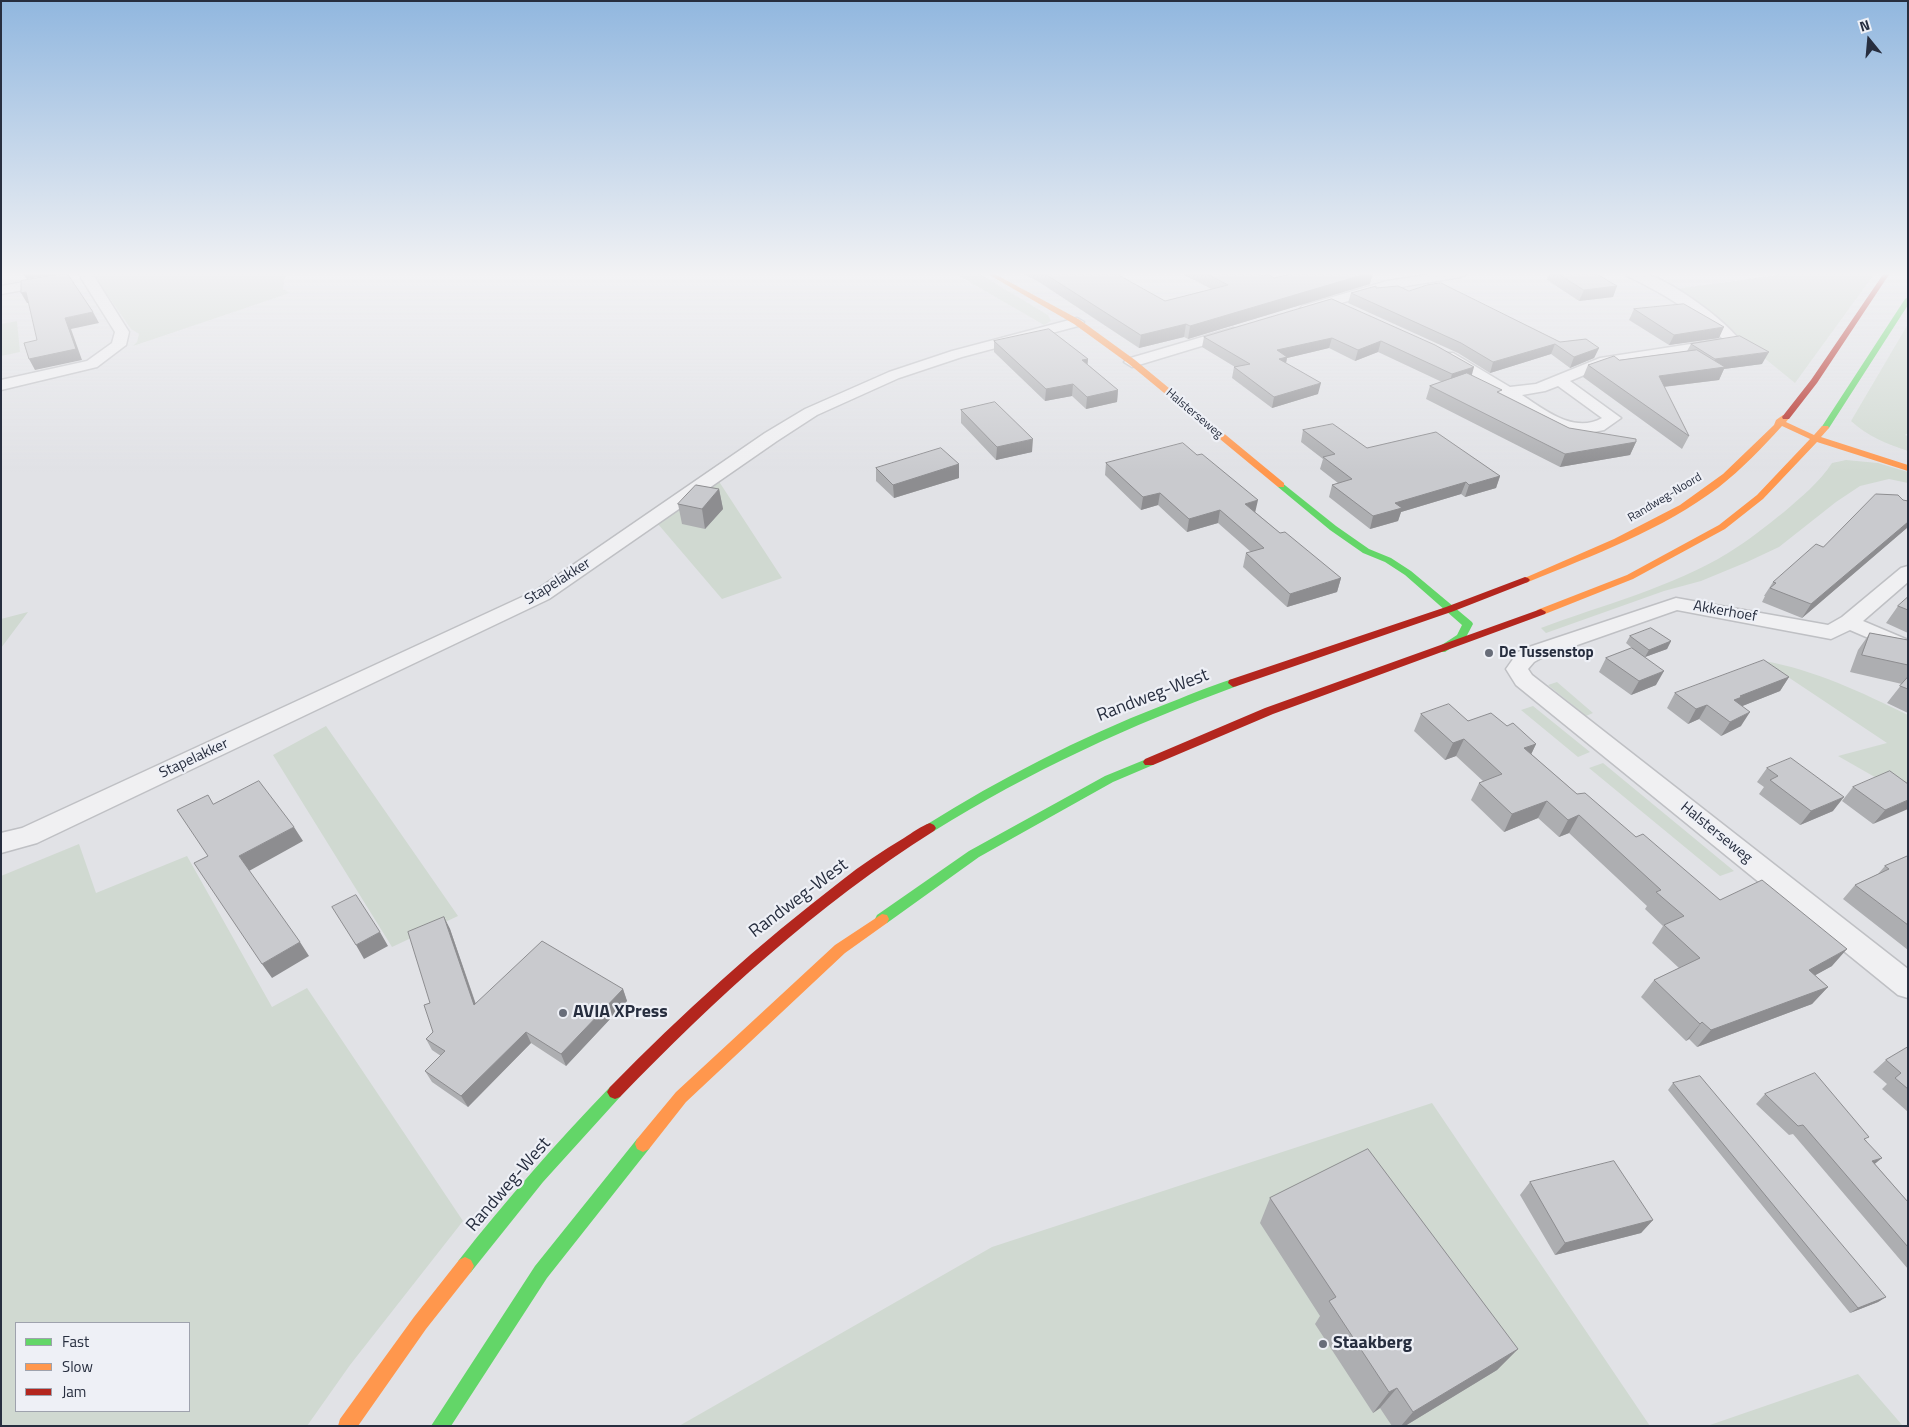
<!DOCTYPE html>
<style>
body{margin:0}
#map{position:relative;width:1909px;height:1427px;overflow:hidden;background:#e1e2e6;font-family:"Titillium Web",sans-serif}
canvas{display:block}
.frame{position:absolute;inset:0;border:2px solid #272e3f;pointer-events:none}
.legend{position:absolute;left:15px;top:1322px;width:175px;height:90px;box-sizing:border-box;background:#eef0f6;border:1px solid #9ea2ad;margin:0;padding:6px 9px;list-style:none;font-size:15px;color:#272e3f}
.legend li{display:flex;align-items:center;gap:10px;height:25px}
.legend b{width:25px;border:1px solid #9ea2ad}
.north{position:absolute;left:1844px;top:15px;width:50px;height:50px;-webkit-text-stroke:4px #eef0f6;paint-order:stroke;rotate:343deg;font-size:14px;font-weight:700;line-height:20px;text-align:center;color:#272e3f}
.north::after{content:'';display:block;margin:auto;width:18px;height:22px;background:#272e3f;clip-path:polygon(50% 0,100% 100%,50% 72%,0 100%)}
</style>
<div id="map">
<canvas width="1909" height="1427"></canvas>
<div class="frame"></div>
<ul class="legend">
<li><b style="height:6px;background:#63d668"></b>Fast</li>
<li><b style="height:6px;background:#ff974d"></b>Slow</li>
<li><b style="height:6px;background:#b3261e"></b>Jam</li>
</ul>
<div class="north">N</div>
</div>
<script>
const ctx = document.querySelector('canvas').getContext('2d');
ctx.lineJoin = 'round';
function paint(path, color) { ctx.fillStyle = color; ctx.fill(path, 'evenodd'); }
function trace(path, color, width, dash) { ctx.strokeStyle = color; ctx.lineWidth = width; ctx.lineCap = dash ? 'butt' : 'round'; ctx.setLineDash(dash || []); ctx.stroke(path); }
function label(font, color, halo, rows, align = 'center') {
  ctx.font = font + ' "Titillium Web",sans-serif'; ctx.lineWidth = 4.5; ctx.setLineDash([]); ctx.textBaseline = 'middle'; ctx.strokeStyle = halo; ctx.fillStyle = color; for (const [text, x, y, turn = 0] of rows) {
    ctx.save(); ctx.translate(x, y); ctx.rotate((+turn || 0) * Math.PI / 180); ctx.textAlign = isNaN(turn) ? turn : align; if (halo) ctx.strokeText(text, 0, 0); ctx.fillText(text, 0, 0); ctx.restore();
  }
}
paint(new Path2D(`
 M92,273H286L283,289L290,293L133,346L137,342L139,334L131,329Z
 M954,273H978L1048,315L1051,321L1044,325Z
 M1775,273H1875L1795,383L1704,309L1675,289L1778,275Z
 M17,321L20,352L1,356V324Z
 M1908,324V433L1905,435L1908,436V451C1887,444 1867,436 1851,421Z
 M1846,460L1878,463L1908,472V483L1889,479L1860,486L1836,502L1779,547L1747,562L1701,581L1664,591L1546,633L1541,628C1602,605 1673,587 1728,553C1748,541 1766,526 1784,512C1801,497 1819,483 1832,463Z
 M718,480L782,578L722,599L658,524Z
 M28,612L1,648V619Z
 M1764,661C1815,670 1861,692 1908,715V796L1838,756L1887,743Z
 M1557,682L1593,713L1586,716L1548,685Z
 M1533,706L1590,752L1578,757L1521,710Z
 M326,726L458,916L392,947L273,755Z
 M1603,763L1734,871L1720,876L1589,768Z
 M79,844L96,893L187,856L272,1007L307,988L463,1221L350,1365L307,1426H1V876ZM16,1323H189V1411H16Z
 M1432,1103L1650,1426H679L992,1247Z
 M1858,1374L1903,1426H1707Z`), '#d0d9d1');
const street = new Path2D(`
 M78,273H92L129,332L126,345L97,367L1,390V380L87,361L112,343L115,332Z
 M1439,273H1468L1461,277L1389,289L1307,313L1300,309L1302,306L1387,281Z
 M1626,273C1631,273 1637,272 1642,273C1668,278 1726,320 1741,342L1734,346L1603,367L1570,381L1621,418L1604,430L1584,434L1555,428L1532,416L1441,356L1443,353H1453L1510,387L1536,384L1600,358L1723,339C1694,312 1663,293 1627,276ZM1558,386L1602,418C1574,434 1545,410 1522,395L1545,391Z
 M52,277L59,281L57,284L1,294V286Z
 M1077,318L1084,322L1082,325L962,357L899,378L817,415L777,441L549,599L37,843L1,853V833L22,828L535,591L765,433L805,409L889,372L952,351Z
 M1233,328L1238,329L1240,332L1238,335L1132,367L1124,362L1127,359Z
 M1908,566V582L1863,621L1908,640V655L1850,630L1831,639L1677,610L1543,657L1534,662L1528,669L1532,675L1908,969V998L1898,995L1516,685L1506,669L1518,652L1529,647L1676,598L1828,625L1842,617L1901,568Z`);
trace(street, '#bfc0c4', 3);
paint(street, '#f0f0f2');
paint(new Path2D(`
 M1908,297V305L1829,428L1822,430L1821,428L1905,299Z
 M1281,482L1336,526L1369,549L1391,558L1411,571L1472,622L1473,624L1465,639L1445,652H1437L1436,650L1437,648L1457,635L1462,625L1405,575L1385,562L1363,553L1330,530L1278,487V483Z
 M1233,679L1237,680L1238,683L1237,686C1131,725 1030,771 934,831H926L924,828L926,825C1001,778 1079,738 1161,706C1185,697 1209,686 1233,679Z
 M1149,758L1153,759L1155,762L1153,765L1113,782L979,857L887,923L882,924L877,923L875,919L877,915L969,851L1105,776Z
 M615,1085L620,1087L623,1092L620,1097L543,1182L471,1272L465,1275L459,1272L456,1266L459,1260C506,1200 557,1142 610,1087Z
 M643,1136L649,1139L651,1144L649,1149L547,1278L451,1426H431L535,1266L637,1139Z`), '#63d668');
paint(new Path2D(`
 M986,273H993L1080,320L1135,360L1284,483V487H1278L1129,364L1074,324Z
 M1783,415L1790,417L1786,422L1814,435L1822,426H1828L1829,428L1821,437L1908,465V471L1817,442L1763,499L1725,529L1633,579L1545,614H1537L1536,612L1537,610L1627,575L1719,525L1757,495L1810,439L1782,426C1762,448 1742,469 1719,487C1662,530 1594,555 1528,582L1525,583L1520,580L1614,539L1680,505L1723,474L1774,425L1776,420Z
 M882,914L887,915L889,919L887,923L845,953L686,1102L649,1149L643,1152L637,1149L635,1144L637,1139L676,1092L835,945Z
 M465,1257L471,1260L474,1266L471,1272L426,1329L358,1426H338L340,1419L414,1317L459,1260Z`), '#ff974d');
paint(new Path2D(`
 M1884,273H1890L1817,383L1789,419H1783L1782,417L1811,380Z
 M1525,577L1528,578L1530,580L1528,582L1454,611L1237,686L1233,687L1228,683L1229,680L1446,607Z
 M1541,609L1546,612L1545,614L1273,714L1153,765H1145L1143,762L1145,759L1265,708Z
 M930,823L934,825L936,828L934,831C817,905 716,998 620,1097L615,1099L610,1097L607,1092L610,1087C682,1013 759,944 841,881C861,865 882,851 904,838C912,833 921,826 930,823Z`), '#b3261e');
paint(new Path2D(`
 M1021,273H1127L1119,275L1165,301L1211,289L1181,273H1257L1263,276L1274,278L1370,284L1188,339L1184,337L1139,348L1039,282Z
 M1549,273H1595L1617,286L1613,297L1579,301L1547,280Z
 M1376,288L1409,291L1560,342L1599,348L1594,358L1570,368L1551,354L1490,373L1458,353L1348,303L1351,293Z
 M1332,299L1472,375L1500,393L1569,428L1636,442L1630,455L1560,467L1426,399L1430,386L1442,382L1378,352L1355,361L1329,348L1287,358L1286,363L1318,394L1272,408L1232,378L1234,367H1235L1202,347L1204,337Z
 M1634,309L1719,338L1669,345L1629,320Z
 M994,341L1088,359L1087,364L1118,390L1117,402L1086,409L1072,396L1045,401L994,352Z
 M1691,344L1762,364L1724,369L1719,380L1664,387L1689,436L1682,449L1583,377L1588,365L1619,360L1687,351Z
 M961,410L1032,452L996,460L961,423Z
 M1303,430L1367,448L1500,476L1496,488L1465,497L1461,494L1401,512L1398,521L1370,529L1329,497L1332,485L1338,483L1320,469L1323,459L1301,442Z
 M1106,463L1255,512L1280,533L1341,578L1337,592L1287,607L1243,567L1246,553L1251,552L1218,523L1187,532L1158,505L1141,510L1105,475Z
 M959,464V478L894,498L876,481V468Z
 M719,489L723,509L705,529L682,524L678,504Z
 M1903,500L1908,501V527L1802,618L1762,602L1765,596H1764L1773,582L1823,547Z
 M1908,597V633L1886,623L1898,606Z
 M1870,633L1908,640V713L1887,703L1902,684L1850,672L1858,650Z
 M1630,636L1671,641L1667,649L1645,657L1656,685L1631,695L1599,672L1606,658L1632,648L1626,643Z
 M1789,677L1780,691L1742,706L1741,726L1721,736L1699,719L1688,724L1667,708L1675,693Z
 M1421,714L1507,726L1536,744L1531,754L1577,794L1636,837L1720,900L1832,966L1815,975L1828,987L1812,1004L1697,1047L1689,1039L1686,1041L1641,997L1654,980L1679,968L1652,943L1663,926L1645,909L1647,906L1569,833L1559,837L1538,818L1504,832L1471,800L1479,783L1483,781L1456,756L1445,760L1414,731Z
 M1767,768L1833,811L1800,825L1759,794L1764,787L1757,782Z
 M1908,784L1873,824L1842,801L1853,787Z
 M1908,856V950L1843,899L1855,885L1878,874L1885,866Z
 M444,917L450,929L476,1004L623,989L627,1001L566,1066L531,1043L468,1107L432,1082L425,1071L441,1056L432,1050L426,1039L433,1032L430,1003Z
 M1908,1047V1112L1882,1089L1887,1084L1873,1072L1886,1060Z
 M1673,1083L1886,1297L1878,1302L1850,1313L1668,1090Z
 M1765,1094L1866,1140L1875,1164L1908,1202V1269L1793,1134L1789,1135L1756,1104Z
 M1530,1182L1653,1220L1641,1233L1555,1255L1520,1195Z
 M1270,1198L1518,1349L1497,1370L1405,1426H1392L1380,1408L1373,1413L1315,1324L1320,1316L1260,1223Z`), '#adaeb1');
paint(new Path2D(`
 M23,273H65L27,279Z
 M1104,273H1127L1104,279Z
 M1369,273H1373L1370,284L1188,339L1190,326Z
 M1617,286L1613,297L1579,301L1584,290Z
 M26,292L32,303H27L21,293Z
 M93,312L99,323L71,329L82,360L35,370L29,359L65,318Z
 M1186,324L1184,337L1139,348L1141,335Z
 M1724,327L1719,338L1669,345L1674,335Z
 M1332,338L1329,348L1287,358L1285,368L1277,370V350Z
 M1381,341L1378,352L1355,361L1358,350Z
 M1555,344L1551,354L1490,373L1493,362Z
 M1599,348L1594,358L1570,368L1574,357Z
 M1769,352L1762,364L1724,369L1719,380L1653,388L1659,376L1710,369L1715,359Z
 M1088,359L1087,371L1082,360Z
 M1474,367L1471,378L1449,385L1452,374Z
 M1321,383L1318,394L1272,408L1274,397Z
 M1073,384L1072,396L1045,401L1046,389Z
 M1118,390L1117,402L1086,409L1087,397Z
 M1033,439L1032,452L996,460L997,447Z
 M1636,442L1630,455L1560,467L1565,454Z
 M959,464V478L894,498L893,485Z
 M1500,476L1496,488L1465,497L1469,485Z
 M1466,482L1461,494L1401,512L1398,521L1370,529L1373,516L1395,503Z
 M719,489L723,509L705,529L702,509Z
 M1160,493L1158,505L1141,510L1143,497Z
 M1258,500L1255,513L1245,504Z
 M1220,510L1218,523L1187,532L1189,519Z
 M1908,522V527L1802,618L1811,604Z
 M1341,578L1337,592L1287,607L1290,594Z
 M1671,641L1667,649L1645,657L1649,650Z
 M1664,671L1656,685L1631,695L1639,681Z
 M1789,677L1780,691L1735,709L1734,700L1740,696Z
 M1707,705L1699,719L1688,724L1696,709Z
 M1750,712L1741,726L1721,736L1730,722Z
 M1464,739L1456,756L1445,760L1453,743Z
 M1536,744L1528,761L1524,748Z
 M1844,797L1833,811L1800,825L1811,811Z
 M1908,800V809L1873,824L1885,810Z
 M1547,801L1538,818L1504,832L1512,814Z
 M1579,815L1569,833L1559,837L1568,820Z
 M294,827L303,841L249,871L239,856Z
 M444,917L450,929L480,1017L474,1005Z
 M380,932L388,946L364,959L356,945Z
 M300,942L309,956L272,978L262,964Z
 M1847,949L1832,966L1794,987L1809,970Z
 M1828,987L1812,1004L1697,1047L1711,1030Z
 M623,989L627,1001L566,1066L561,1054Z
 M1702,1022L1689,1039L1686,1041L1700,1024Z
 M526,1032L531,1043L468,1107L461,1096Z
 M1882,1158L1871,1167L1872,1161Z
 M1653,1220L1641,1233L1555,1255L1565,1243Z
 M1886,1297L1878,1302L1850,1313L1858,1308Z
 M1518,1349L1497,1370L1405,1426H1401L1413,1412Z
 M1397,1388L1380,1408L1373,1413L1389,1392Z`), '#8d8d90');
const building = new Path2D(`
 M67,273L93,312L65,318L76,349L29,359L24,343L37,340L26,292L21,293V281Z
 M1044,273H1115L1165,301L1228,285L1205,273H1257L1263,276L1268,274L1274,278L1295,273H1369L1190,326L1186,324L1141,335Z
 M1557,273H1595L1617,286L1584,290Z
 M1441,283L1560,342L1586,339L1599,348L1574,357L1555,344L1493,362L1461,343L1351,293L1376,286V288L1398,286L1409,291L1427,285Z
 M1332,299L1435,345L1474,367L1452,374L1381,341L1358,350L1332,338L1277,350L1287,357L1279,359L1321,383L1274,397L1234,367L1250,364L1204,337Z
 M1684,304L1724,327L1674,335L1634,309Z
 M1049,329L1088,359L1082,360L1118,390L1087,397L1073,384L1046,389L994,341Z
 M1740,336L1769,352L1715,359L1691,344Z
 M1697,350L1725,367L1659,376L1689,436L1588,365L1614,356L1619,360Z
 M1467,373L1502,390L1497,392L1569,428L1636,439V442L1565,454L1430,386Z
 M995,402L1033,439L997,447L961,410Z
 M1333,424L1367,448L1436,432L1500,476L1469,485L1466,482L1395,503L1402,508L1373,516L1332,485L1352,479L1323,457L1335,454L1303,430Z
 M1183,443L1197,455L1202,454L1258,500L1245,504L1280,533L1285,532L1341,578L1290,594L1246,553L1264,548L1220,510L1189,519L1160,493L1143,497L1106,463Z
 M941,448L959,464L893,485L876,468Z
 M696,485L719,489L702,509L678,504Z
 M1876,494L1898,495L1903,500L1908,501V522L1811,604L1770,588L1776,583L1773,582L1816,544L1823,547Z
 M1908,597V610L1898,606Z
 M1651,628L1671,641L1649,650L1630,636Z
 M1870,633L1908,640V665L1862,655Z
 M1632,648L1664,671L1639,681L1606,658Z
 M1764,660L1789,677L1740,696L1742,697L1734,700L1750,712L1730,722L1707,705L1696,709L1675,693Z
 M1908,677V689L1900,686Z
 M1449,704L1468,721L1491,713L1507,726L1513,723L1536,744L1524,748L1577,794L1585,793L1636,837L1643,834L1720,900L1762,880L1847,949L1809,970L1828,987L1711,1030L1702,1022L1700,1024L1654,980L1700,958L1664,925L1684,916L1656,892L1661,890L1579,815L1568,820L1547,801L1512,814L1479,783L1502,774L1464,739L1453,743L1421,714Z
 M1791,758L1844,797L1811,811L1770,780L1778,776L1767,768Z
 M1890,771L1908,784V800L1885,810L1853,787Z
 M259,781L294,827L239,856L300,942L262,964L194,863L208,856L177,810L208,795L213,804Z
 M1908,856V925L1855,885L1889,869L1885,866Z
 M356,895L380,932L356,945L332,907Z
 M444,917L474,1005L542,941L623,989L561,1054L526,1032L461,1096L425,1071L445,1051L426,1039L433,1032L424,1005L430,1003L408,932Z
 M1908,1047V1089L1895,1078L1901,1073L1886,1060Z
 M1815,1073L1869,1137L1864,1139L1882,1158L1872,1161L1908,1202V1247L1803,1125L1798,1126L1765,1094Z
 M1700,1076L1886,1297L1858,1308L1673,1083Z
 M1368,1149L1518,1349L1413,1412L1397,1388L1389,1392L1329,1301L1336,1297L1270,1198Z
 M1614,1161L1653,1220L1565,1243L1530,1182Z`);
paint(building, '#c9cace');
trace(building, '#8d8d90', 1);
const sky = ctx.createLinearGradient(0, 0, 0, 472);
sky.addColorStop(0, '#91b7df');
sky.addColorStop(0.58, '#f2f2f4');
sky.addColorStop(1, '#f2f2f400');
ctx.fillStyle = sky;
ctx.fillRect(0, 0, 1909, 472);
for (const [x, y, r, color] of [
 [1489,653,5,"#686d79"],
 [563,1013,5,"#686d79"],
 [1323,1344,5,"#686d79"]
]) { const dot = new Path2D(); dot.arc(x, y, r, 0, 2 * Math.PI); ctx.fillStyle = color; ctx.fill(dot); trace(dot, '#eef0f6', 2); }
label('12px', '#272e3f', '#eef0f6', [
 ["Halsterseweg",1194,414,40],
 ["Randweg-Noord",1665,498,-31]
]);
label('15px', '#272e3f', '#eef0f6', [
 ["Stapelakker",558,582,-32],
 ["Akkerhoef",1725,612,10],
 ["Stapelakker",194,759,-25],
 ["Halsterseweg",1716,833,39]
]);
label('bold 15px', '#272e3f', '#eef0f6', [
 ["De Tussenstop",1499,653]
], 'left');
label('18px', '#272e3f', '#eef0f6', [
 ["Randweg-West",1153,696,-21],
 ["Randweg-West",799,899,-37],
 ["Randweg-West",509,1185,-49]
]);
label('bold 18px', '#272e3f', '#eef0f6', [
 ["AVIA XPress",573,1013],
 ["Staakberg",1333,1344]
], 'left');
</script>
